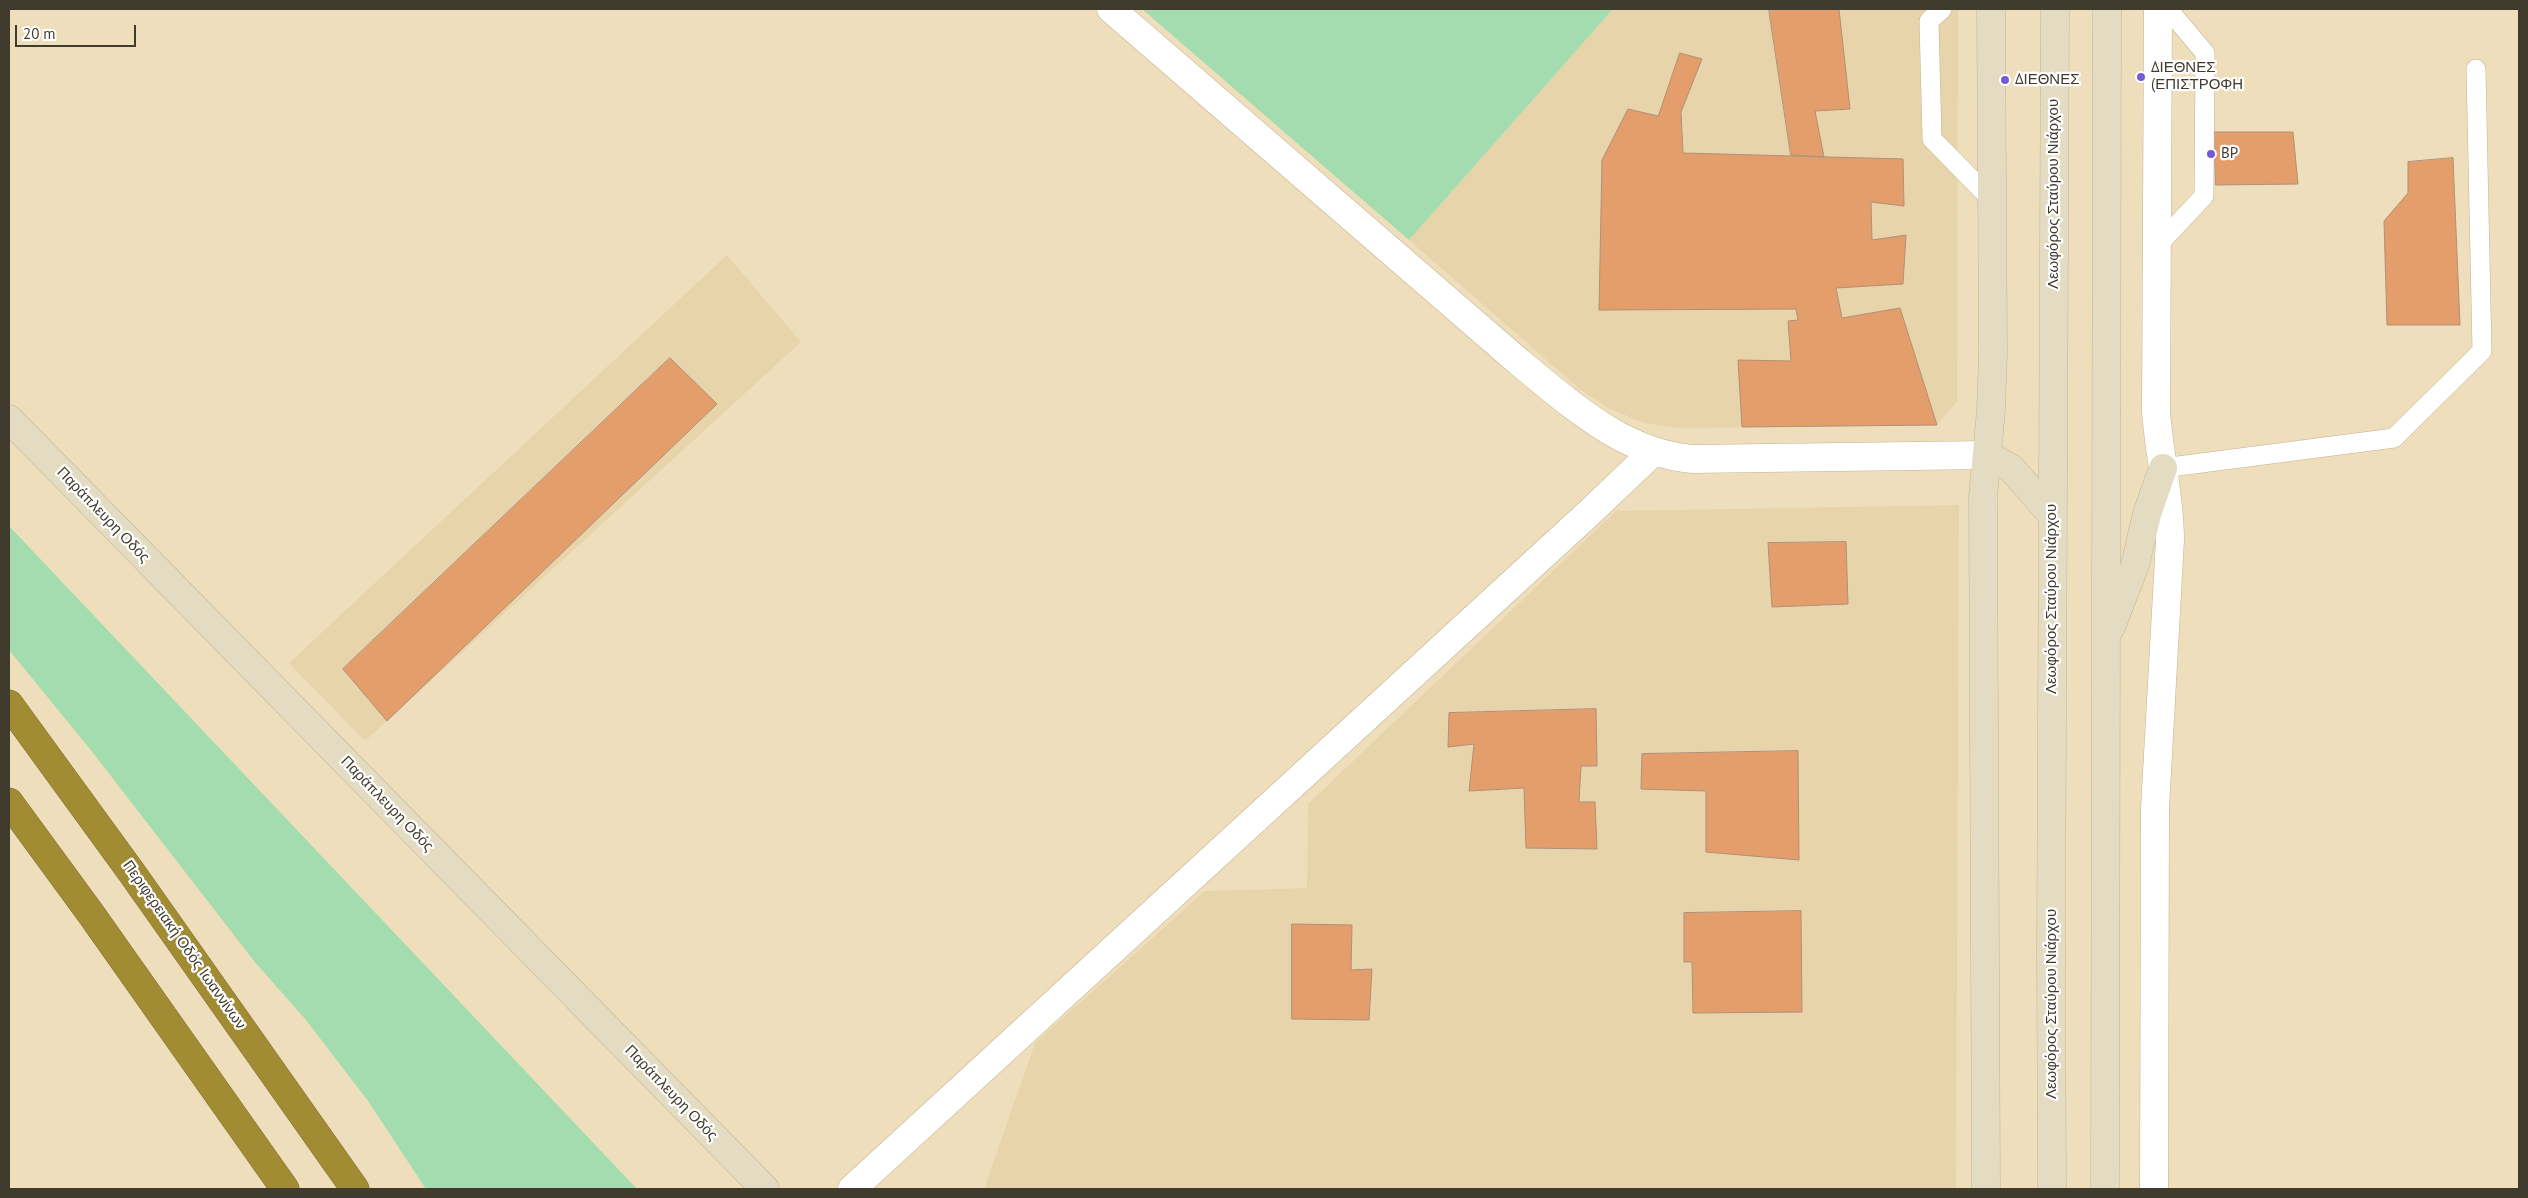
<!DOCTYPE html>
<meta charset="utf-8">
<style>
body{margin:0}
#map{position:relative;width:2528px;height:1198px;overflow:hidden;background:#efdebb;font-family:"PT Sans",sans-serif}
canvas{display:block}
.frame{position:absolute;inset:0;border:10px solid #413b2d;pointer-events:none}
.scale{position:absolute;left:15px;top:25px;width:121px;height:22px;box-sizing:border-box;border:2px solid #413b2d;border-top:0;padding-left:6px;font-size:15px;line-height:18px;white-space:nowrap;color:#413b2d;-webkit-text-stroke:4px #fff;paint-order:stroke}
</style>
<div id="map">
<canvas width="2528" height="1198"></canvas>
<div class="frame"></div>
<div class="scale">20 m</div>
</div>
<script>
const ctx = document.querySelector('canvas').getContext('2d');
ctx.lineJoin = 'round';
function paint(path, color) { ctx.fillStyle = color; ctx.fill(path, 'evenodd'); }
function trace(path, color, width, dash) { ctx.strokeStyle = color; ctx.lineWidth = width; ctx.lineCap = dash ? 'butt' : 'round'; ctx.setLineDash(dash || []); ctx.stroke(path); }
function label(font, color, halo, rows, align = 'center') {
  ctx.font = font + ' "PT Sans",sans-serif'; ctx.lineWidth = 4.5; ctx.setLineDash([]); ctx.textBaseline = 'middle'; ctx.strokeStyle = halo; ctx.fillStyle = color; for (const [text, x, y, turn = 0] of rows) {
    ctx.save(); ctx.translate(x, y); ctx.rotate((+turn || 0) * Math.PI / 180); ctx.textAlign = isNaN(turn) ? turn : align; if (halo) ctx.strokeText(text, 0, 0); ctx.fillText(text, 0, 0); ctx.restore();
  }
}
paint(new Path2D(`
 M1613,9H1958L1957,401L1937,425L1679,428L1644,423L1608,408L1581,390L1409,240Z
 M727,255L801,342L365,741L289,663Z
 M1959,505L1956,1189H984L1035,1043L1205,891L1307,888L1308,804L1616,511Z`), '#e8d4aa');
paint(new Path2D(`
 M1142,9H1613L1409,240Z
 M9,526L637,1189H426L368,1101L306,1020L254,961L90,749L9,650Z`), '#a3dcae');
const building = new Path2D(`
 M1769,9H1839L1850,109L1815,111L1824,157L1791,155Z
 M1680,53L1702,59L1681,112L1683,153L1903,159L1904,206L1871,202L1872,240L1906,235L1903,284L1836,288L1842,318L1900,308L1937,425L1742,427L1738,360L1791,361L1788,321L1798,320L1796,309L1599,310L1602,160L1628,109L1658,116Z
 M2214,132H2293L2298,184L2216,185Z
 M2453,158L2460,325H2387L2384,221L2408,193V162Z
 M670,358L717,404L387,721L343,669Z
 M1846,542L1848,604L1772,607L1768,543Z
 M1596,709L1597,766H1581L1579,802H1595L1597,849L1526,848L1524,788L1469,791L1474,744L1448,747L1449,713Z
 M1798,751L1799,860L1706,852V791L1641,789L1642,754Z
 M1801,911L1802,1012L1693,1013L1692,962H1684V913Z
 M1292,924L1352,925L1351,970L1372,969L1369,1020L1292,1019Z`);
paint(building, '#e39e6b');
trace(building, '#b0907a', 1);
const lane = new Path2D(`
 M1942,9L1929,21L1932,139L1992,200
 M2157,246L2204,196L2205,53L2168,9
 M2163,468L2394,438L2482,351L2476,69`);
const street = new Path2D(`
 M1111,9L1519,362C1571,404 1622,453 1693,459L1987,455
 M852,1189L1589,513L1653,452
 M2154,1189L2155,808L2170,540C2170,496 2159,455 2156,411L2158,9`);
const secondary = new Path2D(`
 M9,419L765,1189
 M1987,455L2011,468L2053,516
 M2111,627L2135,565L2147,514L2163,468
 M1986,1189L1983,497L1991,410L1993,354L1991,9
 M2052,1189L2051,954L2055,9
 M2105,1189L2107,9`);
const highway = new Path2D(`
 M9,704L132,873L355,1189
 M9,802L91,914L285,1189`);
trace(lane, '#c3b391', 20);
trace(street, '#c3b391', 29);
trace(secondary, '#c3b391', 29);
trace(highway, '#7f6f31', 29);
trace(lane, '#fff', 19);
trace(street, '#fff', 28);
trace(secondary, '#e3dcc2', 28);
trace(highway, '#a18b33', 28);
for (const [x, y, r, color] of [
 [2141,77,5,"#755ad5"],
 [2005,80,5,"#755ad5"],
 [2211,154,5,"#755ad5"]
]) { const dot = new Path2D(); dot.arc(x, y, r, 0, 2 * Math.PI); ctx.fillStyle = color; ctx.fill(dot); trace(dot, '#fff', 2); }
label('15px', '#413b2d', '#fff', [
 ["ΔΙΕΘΝΕΣ",2151,68],
 ["(ΕΠΙΣΤΡΟΦΗ",2151,85],
 ["ΔΙΕΘΝΕΣ",2015,80],
 ["BP",2221,154]
], 'left');
label('15px', '#413b2d', '#fff', [
 ["Λεωφόρος Σταύρου Νιάρχου",2054,194,-90],
 ["Παράπλευρη Οδός",103,515,46],
 ["Λεωφόρος Σταύρου Νιάρχου",2052,599,-90],
 ["Παράπλευρη Οδός",387,804,46],
 ["Περιφερειακή Οδός Ιωαννίνων",184,945,55],
 ["Λεωφόρος Σταύρου Νιάρχου",2052,1004,-90],
 ["Παράπλευρη Οδός",671,1093,46]
]);
</script>
